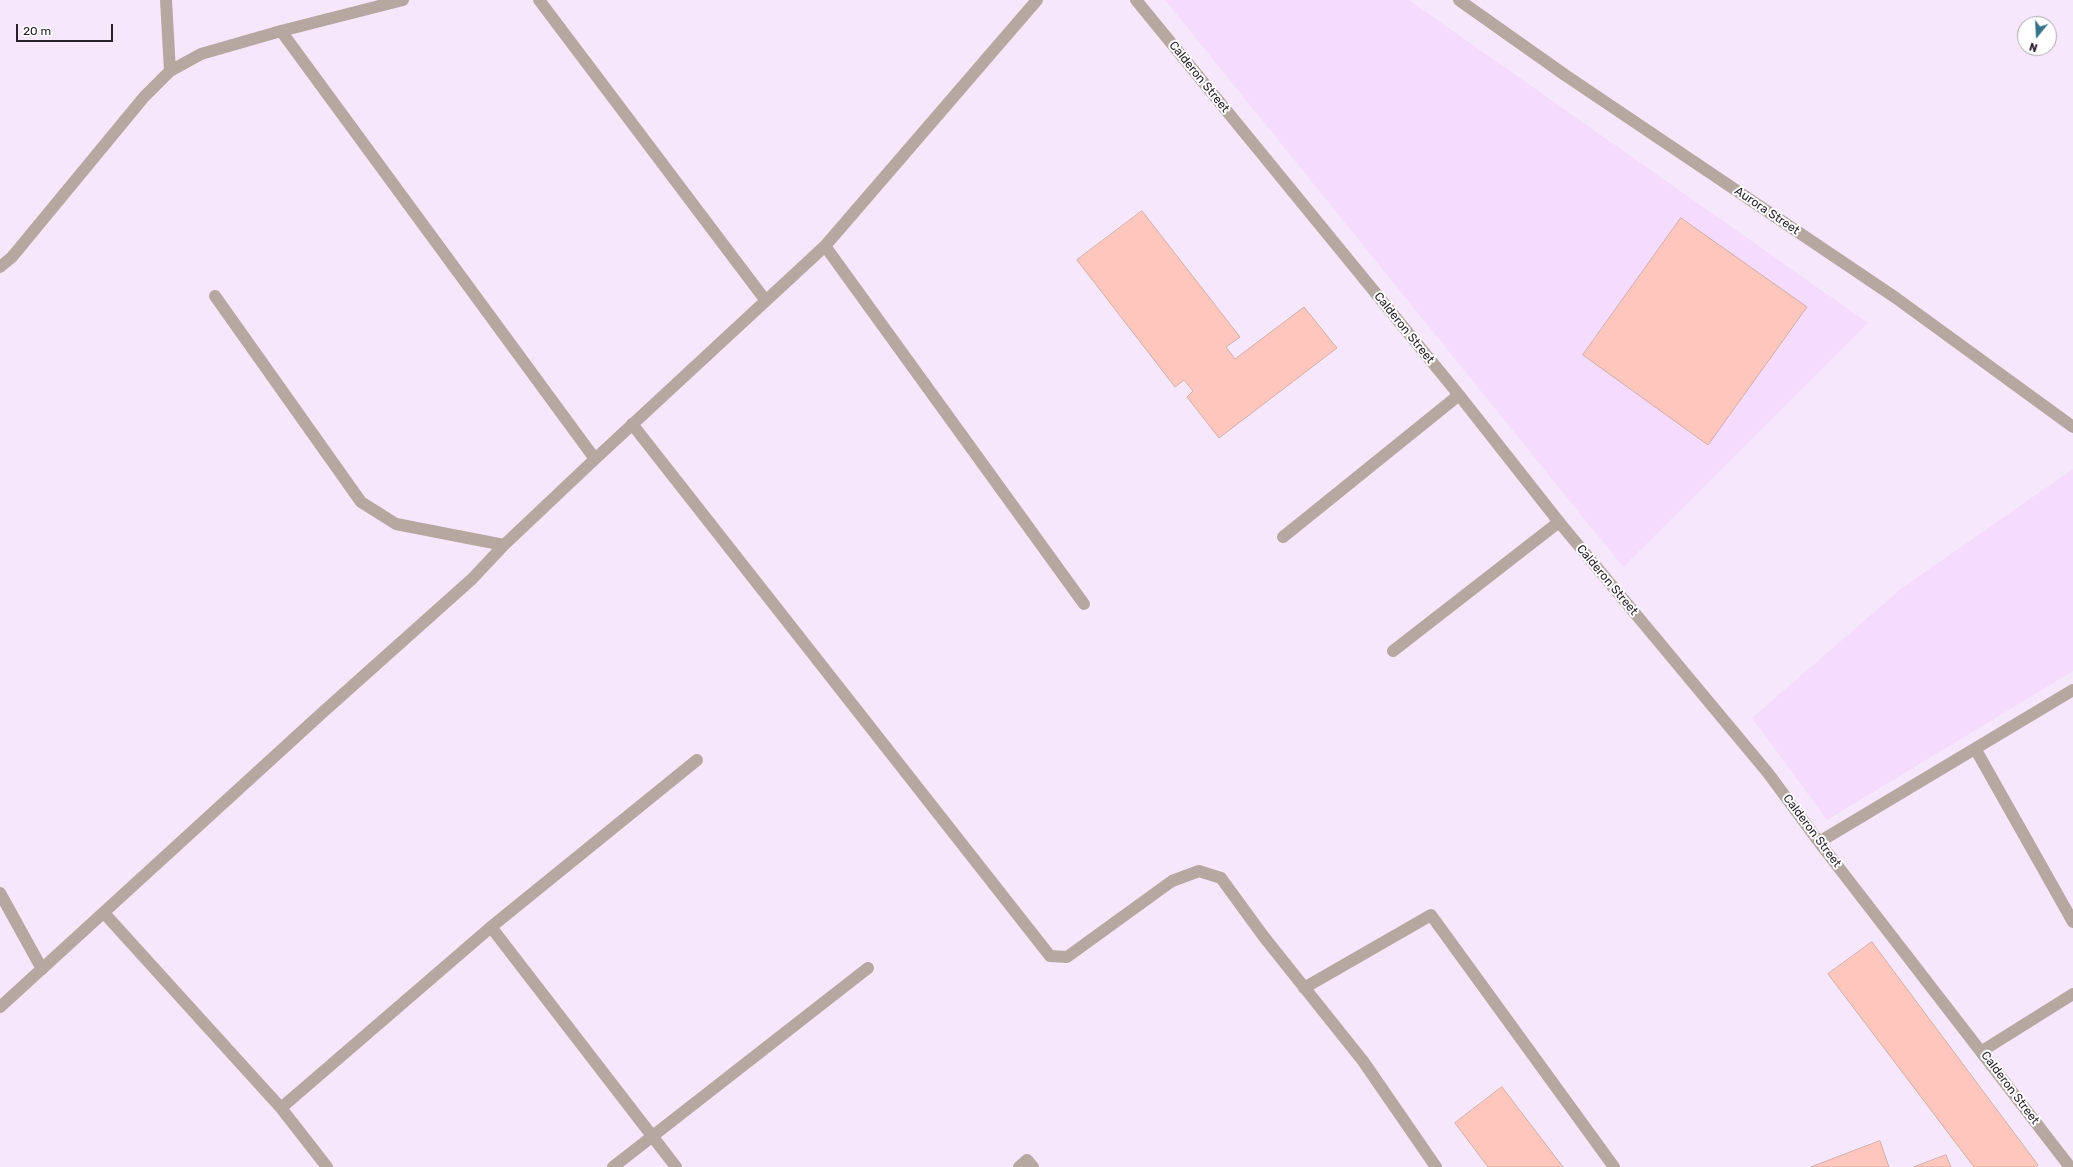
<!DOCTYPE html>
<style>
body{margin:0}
#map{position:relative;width:2073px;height:1167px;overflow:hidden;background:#f7e7fc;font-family:Rubik,sans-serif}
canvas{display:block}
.north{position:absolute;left:2017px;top:16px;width:40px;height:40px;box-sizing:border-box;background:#fff;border:1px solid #a9a6aa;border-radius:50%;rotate:198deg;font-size:11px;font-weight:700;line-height:16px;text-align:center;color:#28202a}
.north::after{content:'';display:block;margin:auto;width:14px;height:18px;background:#367489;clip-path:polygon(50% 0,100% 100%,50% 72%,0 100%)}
.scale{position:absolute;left:16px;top:24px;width:97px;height:18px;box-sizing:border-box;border:2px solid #28202a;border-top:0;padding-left:5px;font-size:12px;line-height:14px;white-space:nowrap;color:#28202a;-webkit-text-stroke:3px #fff;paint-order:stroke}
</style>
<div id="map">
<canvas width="2073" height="1167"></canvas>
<div class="north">N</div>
<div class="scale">20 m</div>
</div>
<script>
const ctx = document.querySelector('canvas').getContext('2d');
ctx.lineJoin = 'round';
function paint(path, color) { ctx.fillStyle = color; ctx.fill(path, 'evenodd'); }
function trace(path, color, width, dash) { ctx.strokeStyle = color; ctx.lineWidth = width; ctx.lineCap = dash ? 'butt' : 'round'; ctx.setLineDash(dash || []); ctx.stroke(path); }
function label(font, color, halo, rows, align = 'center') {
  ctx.font = font + ' Rubik,sans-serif'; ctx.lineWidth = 4; ctx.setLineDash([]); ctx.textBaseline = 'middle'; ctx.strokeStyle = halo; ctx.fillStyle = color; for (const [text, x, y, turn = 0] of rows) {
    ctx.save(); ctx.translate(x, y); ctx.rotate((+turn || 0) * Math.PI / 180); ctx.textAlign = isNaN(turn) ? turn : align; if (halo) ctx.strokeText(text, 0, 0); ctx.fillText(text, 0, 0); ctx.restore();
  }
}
paint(new Path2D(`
 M1165,0H1409L1868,323L1623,567Z
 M2073,469V671L1827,820L1752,718L1902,588Z`), '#f5dbfd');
const building = new Path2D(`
 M1142,211L1240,337L1226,347L1235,359L1304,307L1337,348L1219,438L1187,397L1193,391L1184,380L1175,387L1077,260Z
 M1681,218L1807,307L1708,445L1583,355Z
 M1872,942L2038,1165L2036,1167H1974L1828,974Z
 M1502,1087L1563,1167H1488L1455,1123Z
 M1880,1141L1889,1167H1811Z
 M1946,1155L1951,1167H1914Z`);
paint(building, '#ffc6bd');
trace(building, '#d2aea8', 1);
trace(new Path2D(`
 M1393,651L1559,522
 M0,893L42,969`), '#b5a8a0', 12);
trace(new Path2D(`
 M166,0L170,71
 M539,0L766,301
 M1136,0L1459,395L1559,522L1768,773L1819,842L2070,1167
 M1459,0L1565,75L1896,298L2073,427
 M281,31L595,459
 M825,246L1084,604
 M0,267L12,257L144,97L170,71L201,54L281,31L403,0
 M215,296L361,502L396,524L504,545
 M632,424L1050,956L1067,957L1172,881L1199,871L1221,878L1264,937L1363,1061L1436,1167
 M1283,537L1459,395
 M1976,750L2073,922
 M1819,842L2073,690
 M104,913L281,1108L327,1167
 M491,927L676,1167
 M1304,988L1431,915L1614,1167
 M0,1007L322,713L472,579L504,545L595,459L825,246L1037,0
 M1982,1051L2073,994
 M281,1108L491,927L697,760
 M613,1167L868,968
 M1019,1167L1027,1160L1033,1167`), '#b5a8a0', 12);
label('12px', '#28202a', '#fff', [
 ["Calderon Street",1199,77,51],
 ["Aurora Street",1767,211,34],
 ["Calderon Street",1404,328,51],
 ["Calderon Street",1607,580,50],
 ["Calderon Street",1812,831,53],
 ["Calderon Street",2010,1088,53]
]);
</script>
